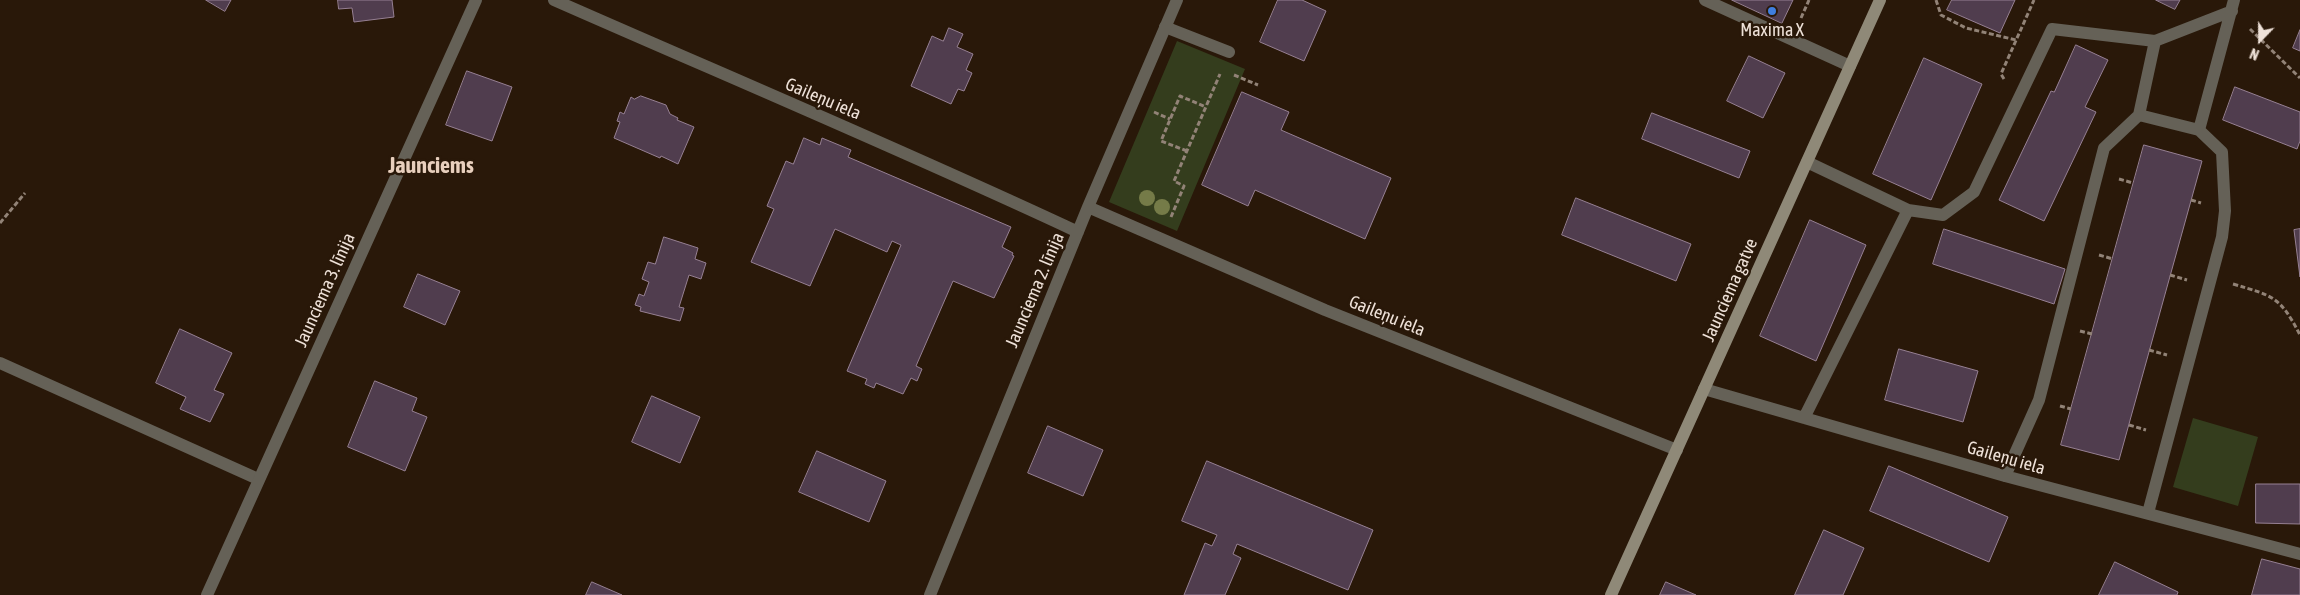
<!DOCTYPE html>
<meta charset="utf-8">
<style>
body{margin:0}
#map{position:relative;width:2300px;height:595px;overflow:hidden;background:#291809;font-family:"Asap Condensed",sans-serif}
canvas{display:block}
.north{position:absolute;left:2235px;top:15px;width:50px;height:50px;-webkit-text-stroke:4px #291809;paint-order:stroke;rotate:202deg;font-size:14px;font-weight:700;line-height:20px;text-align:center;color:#eee1d8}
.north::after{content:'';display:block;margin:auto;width:18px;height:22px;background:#eee1d8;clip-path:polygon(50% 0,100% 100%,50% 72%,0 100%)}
</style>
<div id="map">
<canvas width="2300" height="595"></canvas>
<div class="north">N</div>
</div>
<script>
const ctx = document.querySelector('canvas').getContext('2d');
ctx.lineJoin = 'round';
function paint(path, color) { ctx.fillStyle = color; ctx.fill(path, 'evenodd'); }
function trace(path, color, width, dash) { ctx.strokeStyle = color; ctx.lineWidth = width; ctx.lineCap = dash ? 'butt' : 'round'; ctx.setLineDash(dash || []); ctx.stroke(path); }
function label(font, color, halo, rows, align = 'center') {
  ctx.font = font + ' "Asap Condensed",sans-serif'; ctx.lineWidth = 5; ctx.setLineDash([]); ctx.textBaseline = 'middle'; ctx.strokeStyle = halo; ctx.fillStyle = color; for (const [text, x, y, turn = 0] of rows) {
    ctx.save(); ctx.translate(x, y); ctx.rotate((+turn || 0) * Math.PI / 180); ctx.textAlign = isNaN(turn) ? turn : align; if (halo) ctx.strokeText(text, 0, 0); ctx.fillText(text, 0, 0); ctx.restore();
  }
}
paint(new Path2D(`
 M1177,41L1245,69L1177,231L1109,202Z
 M2193,418L2258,437L2238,506L2173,487Z`), '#343d1d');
const building = new Path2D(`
 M206,0H231L225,11Z
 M338,0H392L394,17L354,22L352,8L339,9Z
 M1278,0H1302L1326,11L1304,61L1260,42Z
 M1732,0H1793L1782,23Z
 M1952,0H2015L2000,33L1947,10Z
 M2156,0H2180L2175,9Z
 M949,28L963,34L957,47L973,54L966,70L972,73L964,91L958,89L951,104L911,86L932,36L943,41Z
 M2300,30V51L2293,48Z
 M2076,45L2108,60L2085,107L2096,112L2044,221L1999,200L2051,91L2054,92Z
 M1749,56L1785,73L1763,118L1727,101Z
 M1924,58L1982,84L1931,200L1873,174Z
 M467,71L512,87L492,141L446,125Z
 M2235,87L2300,112V141L2297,149L2223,120Z
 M1242,92L1289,112L1281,130L1391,178L1365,239L1255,190L1248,206L1202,185Z
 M641,96L666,105L670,114L678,118L677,120L694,127L678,164L661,156L660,158L614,138L620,122L617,121L620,112L624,114L631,97L634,99Z
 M1652,113L1750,151L1739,178L1642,139Z
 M804,138L820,145L822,138L851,150L848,157L1011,227L1002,247L1013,253L1012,255L1014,256L994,298L953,281L916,366L922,369L917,381L911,378L903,394L876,383L874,388L865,384L867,379L847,371L901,245L892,241L887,252L835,229L810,286L751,262L774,209L767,206L786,161L793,164Z
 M2144,145L2202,161L2119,460L2061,445Z
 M1576,198L1691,244L1676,281L1562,235Z
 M1810,220L1866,245L1816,361L1760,336Z
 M1944,229L2065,269L2054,304L1933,264Z
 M2300,229V277L2294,230Z
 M664,237L698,248L695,259L706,263L701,279L689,275L679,307L684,308L680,321L640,311L641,307L635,305L639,294L644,296L649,282L642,279L648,262L655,264Z
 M418,274L460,291L445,325L404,307Z
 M180,329L232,353L214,390L224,394L210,422L180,409L186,397L156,383Z
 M1899,349L1978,371L1963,422L1885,400Z
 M375,381L417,398L412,411L427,417L405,471L348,447Z
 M652,396L700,417L680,463L632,442Z
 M1048,426L1103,450L1083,496L1028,473Z
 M817,451L886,481L869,522L799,492Z
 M1207,461L1373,530L1348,590L1237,544L1233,554L1241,558L1225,595H1184L1205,543L1212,546L1217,535L1182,521Z
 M1889,466L2008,517L1989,562L1870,511Z
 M2256,484H2300V524L2256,523Z
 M1824,530L1864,548L1843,595H1795Z
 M2262,559L2300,569V595H2252Z
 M2115,562L2178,592L2177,595H2099Z
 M592,582L622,595H586Z
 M1666,582L1696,595H1660Z`);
paint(building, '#503d4e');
trace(building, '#968093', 1);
trace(new Path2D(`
 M1936,0L1941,15L1966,28L2016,40
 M1801,18L1809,0
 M2250,29L2300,78
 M1234,75L1258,85
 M2004,79L2001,74L2034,0
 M1154,112L1170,119
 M1187,151L1161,141L1180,96L1206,107
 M2119,179L2133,183
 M2191,200L2201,203
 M1171,217L1184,186L1174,181L1220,74
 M0,223L25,193
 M2099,255L2113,259
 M2170,275L2187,280
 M2233,284C2273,296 2280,296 2300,335
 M2080,331L2092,334
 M2149,350L2167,355
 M2060,406L2071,409
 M2129,425L2146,430`), '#928377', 3, [5, 2.5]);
trace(new Path2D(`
 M1705,0L1850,66
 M1165,27L1229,52
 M0,363L258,479`), '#656157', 12);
trace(new Path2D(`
 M554,0C729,77 905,151 1078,232
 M2155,41L2232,11
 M1807,162L1908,210L1943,215L1974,192L2052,29L2155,41L2139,115
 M1088,207L1325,310L1677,450
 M1704,389L2005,476L2300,554
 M1804,418L1908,210
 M2005,476L2039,400L2104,148L2139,115L2199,130L2234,0
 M2148,513L2222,237L2225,211L2222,152L2199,130
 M207,595L476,0
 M930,595L1088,207L1177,0`), '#656157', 12);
trace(new Path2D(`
 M1611,595L1880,0`), '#8f8978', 12);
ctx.fillStyle = '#757b48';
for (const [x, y] of [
 [1147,198],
 [1162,207]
]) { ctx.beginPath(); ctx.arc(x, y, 8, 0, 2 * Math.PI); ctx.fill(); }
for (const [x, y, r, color] of [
 [1772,11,5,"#3f7fe0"]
]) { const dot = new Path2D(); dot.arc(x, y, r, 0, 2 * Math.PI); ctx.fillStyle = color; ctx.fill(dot); trace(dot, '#291809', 2); }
label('18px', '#eee1d8', '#291809', [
 ["Maxima X",1772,30]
]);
label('18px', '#eee1d8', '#291809', [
 ["Gaileņu iela",823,99,23],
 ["Jaunciema 3. līnija",325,290,-66],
 ["Jaunciema 2. līnija",1035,290,-67],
 ["Jaunciema gatve",1730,290,-66],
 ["Gaileņu iela",1387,316,22],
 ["Gaileņu iela",2006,458,16]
]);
label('bold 22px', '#e8cfbd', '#291809', [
 ["Jaunciems",431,166]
]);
</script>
